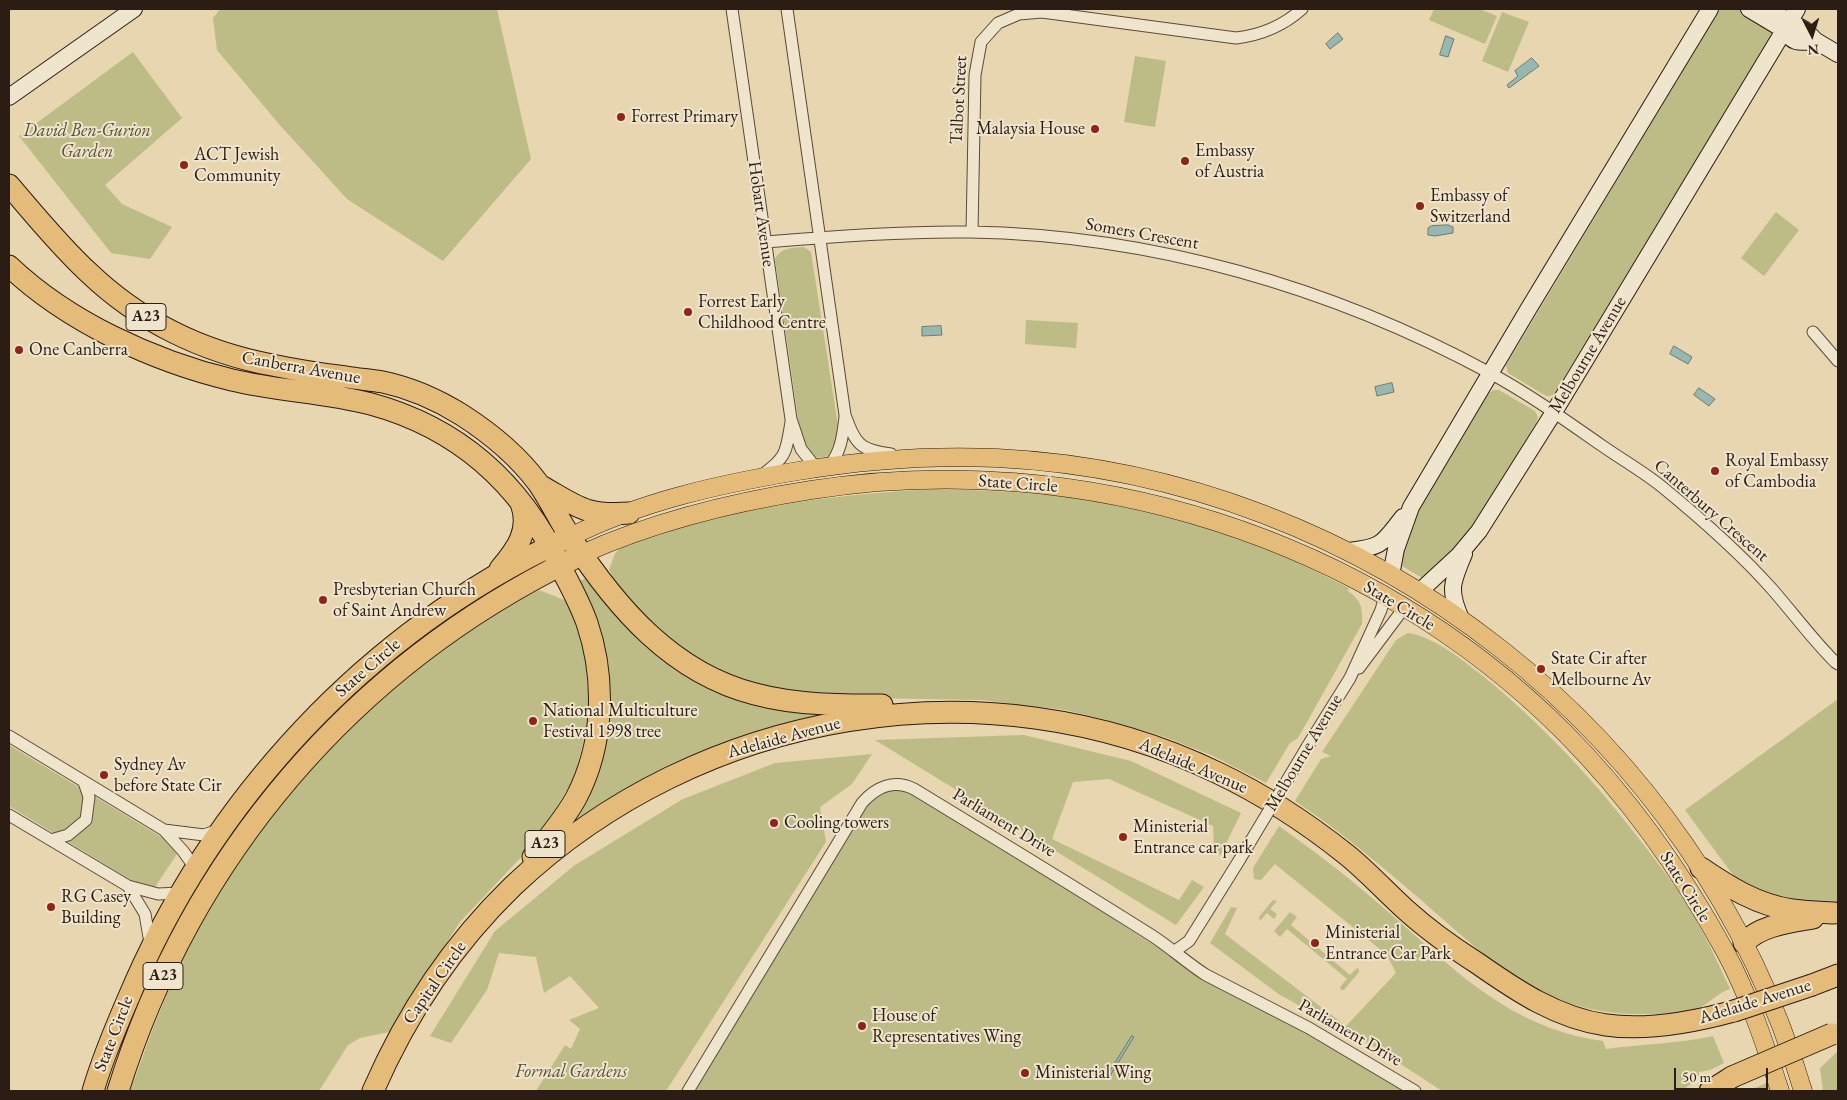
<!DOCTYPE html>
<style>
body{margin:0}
#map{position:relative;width:1847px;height:1100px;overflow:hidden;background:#e7d6b0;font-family:"EB Garamond",serif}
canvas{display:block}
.frame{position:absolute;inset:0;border:10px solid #2b1d14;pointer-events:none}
.north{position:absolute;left:1787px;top:10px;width:50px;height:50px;-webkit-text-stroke:4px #efe4cc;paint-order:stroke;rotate:175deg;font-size:14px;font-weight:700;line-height:20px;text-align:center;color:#2b1d14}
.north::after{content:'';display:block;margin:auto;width:18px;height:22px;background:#2b1d14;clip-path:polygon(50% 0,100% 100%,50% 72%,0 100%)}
.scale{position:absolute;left:1674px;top:1068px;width:94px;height:22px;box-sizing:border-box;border:2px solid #2b1d14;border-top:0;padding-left:6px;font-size:15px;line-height:18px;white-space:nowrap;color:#2b1d14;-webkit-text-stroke:4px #efe4cc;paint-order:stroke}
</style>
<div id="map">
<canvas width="1847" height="1100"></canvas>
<div class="frame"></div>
<div class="north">N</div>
<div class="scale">50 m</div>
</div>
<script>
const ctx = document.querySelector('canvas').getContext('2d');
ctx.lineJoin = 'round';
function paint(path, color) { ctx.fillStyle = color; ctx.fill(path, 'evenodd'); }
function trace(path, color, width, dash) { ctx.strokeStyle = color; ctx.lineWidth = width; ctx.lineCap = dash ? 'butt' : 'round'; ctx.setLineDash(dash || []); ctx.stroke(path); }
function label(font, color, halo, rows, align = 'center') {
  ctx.font = font + ' "EB Garamond",serif'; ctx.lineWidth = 4; ctx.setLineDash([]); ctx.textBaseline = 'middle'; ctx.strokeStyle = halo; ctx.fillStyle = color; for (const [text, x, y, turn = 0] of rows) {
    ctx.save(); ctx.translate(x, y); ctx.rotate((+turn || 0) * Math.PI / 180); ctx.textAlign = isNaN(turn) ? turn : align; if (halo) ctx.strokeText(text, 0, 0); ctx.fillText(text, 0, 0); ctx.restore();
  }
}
paint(new Path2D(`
 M220,9H497L531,159L443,261L347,199L278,123L217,50L213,18Z
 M1434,9H1479L1497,16L1485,44L1429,20Z
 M1720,9H1738L1769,27L1771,31V36L1554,394L1550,396H1546L1508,373L1506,365Z
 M1502,12L1529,22L1508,72L1482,61Z
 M133,52L182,118L105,185L122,204L172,227L150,259L111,253L19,136Z
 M1135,56L1166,61L1155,127L1124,122Z
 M1776,212L1799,230L1764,276L1741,258Z
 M804,247L811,252L839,432L831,456L813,458L801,439L775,259C781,247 793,248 804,247Z
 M1026,320L1078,323L1076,348L1025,344Z
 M1494,390H1499L1535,411L1538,417L1536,423L1467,536L1424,579L1402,566L1405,541L1414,518L1489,393Z
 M936,489C970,490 1004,491 1038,494C1113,501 1197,522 1267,549C1295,560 1322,575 1349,588L1348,591C1361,600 1363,608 1362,624L1298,738L1290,743L1266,783L1211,755L1159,735L1103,719L1065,710L981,700L814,697L736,681L670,643L624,597L609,570C611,565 613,557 616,552C623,544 641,541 651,537C742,506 840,494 936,489Z
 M586,578L673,664L843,710L566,833L600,750L578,582Z
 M539,590L567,601L584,647L590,714L575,776L539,838L460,922L389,1032L360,1038L348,1045L319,1091H130C141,1063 150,1034 162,1006C182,956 208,908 236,862C256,828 287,794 314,765C381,695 453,635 539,590Z
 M1408,633C1436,638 1461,659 1483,676C1542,724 1594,780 1640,840C1657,862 1674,884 1689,908C1705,934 1717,961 1730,989C1717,993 1709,1004 1698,1008C1685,1013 1663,1014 1649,1014C1545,1017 1492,962 1420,899C1380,865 1339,830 1295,801L1321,759L1331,756L1322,752L1396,640Z
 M1838,699V903L1807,905L1774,899L1739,883L1685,810Z
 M1024,735L1131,761L1241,813L1220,856L1214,848L1213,826L1109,779L1073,782L1052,839L1179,900L1192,880L1204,887L1176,925L875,740Z
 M9,745L165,839L177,854L155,887L134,882L9,806Z
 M872,754L852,784L820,807L826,842L666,1091H536L565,1045L571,1049L580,1029L569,1020L599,1008L570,976L544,993L536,957L499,953L487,990L451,1043L430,1036L495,931L575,865L683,799L775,763Z
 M877,789H914L1149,942L1414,1091H688Z
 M1279,826C1311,849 1342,872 1372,898C1446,960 1502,1027 1603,1041L1606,1049C1642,1044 1676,1044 1713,1036L1724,1063L1710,1070L1699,1072L1698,1079L1681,1091H1442L1370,1044L1280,995L1210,943L1231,907L1237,908L1225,934L1346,1026L1396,973L1387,955L1275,864L1261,880L1254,879L1253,868Z
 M1273,900L1277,901L1270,909L1277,914L1274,919L1267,913L1260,921L1259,917Z
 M1290,912L1297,917L1291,925L1350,975L1357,968L1359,969V972L1344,990H1341L1340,987L1347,979L1287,929L1280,937L1274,931Z
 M1838,1051V1091H1823L1820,1068Z
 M1771,1081L1773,1091H1748Z`), '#bdbc86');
const water = new Path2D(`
 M1338,33L1343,39L1330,49L1326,44Z
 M1446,36L1454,39L1448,57L1440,55Z
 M1532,58L1539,66L1509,88L1507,85L1518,76L1515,71Z
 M1448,225L1453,227V233L1435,236L1428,235V228L1431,226Z
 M941,326L942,335L922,336V327Z
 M1674,346L1692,357L1688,364L1670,354Z
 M1392,383L1394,392L1377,396L1375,387Z
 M1699,388L1715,399L1709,406L1694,395Z
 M1132,1036L1134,1037L1108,1079L1106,1078Z`);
paint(water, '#97b8b1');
trace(water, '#6c7a72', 1);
const street = new Path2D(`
 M732,9L791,419L801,449L816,468
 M787,9L845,415C856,444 859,450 891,454
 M972,232L975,75L981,42L998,23L1019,14L1042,12L1236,38C1262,35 1283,26 1302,9
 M766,242C834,236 902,231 970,232C1152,235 1331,287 1490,373C1529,394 1565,420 1601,445C1621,459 1642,471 1661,486C1699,517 1739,552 1772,589C1793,613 1812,639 1835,662L1838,664
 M1813,332L1838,361
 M829,466C841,453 843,434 845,417
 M762,475C787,457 786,452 791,422
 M1359,668L1404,608
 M9,736L164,830L183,851L195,868
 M1307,747L1350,678L1381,610L1385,596
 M9,815L128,886L158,894L180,893
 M164,830L204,835L218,830
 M51,840L68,835L86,820L89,797L84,782
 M128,886L145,914L150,943
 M1175,951L1189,941L1240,859
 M688,1091L862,803C876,787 894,779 914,789C993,837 1072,885 1151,935C1170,947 1187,963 1206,975L1309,1028L1415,1091`);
const secondary = new Path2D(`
 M1749,9L1784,30C1793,45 1801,42 1816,41
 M1767,9L1805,30L1816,41L1838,54
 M9,97L134,9
 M1349,551C1384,547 1382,543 1403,517
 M1391,575L1396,549L1411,507L1529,308L1710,9
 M1419,592L1459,555L1479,531L1554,412L1797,9
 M1461,619C1448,589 1452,583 1464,554`);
const primary = new Path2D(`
 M570,537C642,501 720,484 798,471C864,460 930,455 997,458C1367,476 1699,736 1803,1091
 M582,554C655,521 733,502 811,490C1083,447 1368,537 1563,731C1628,796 1682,872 1726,953C1749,996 1765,1044 1780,1091`);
const highway = new Path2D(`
 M9,185C34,214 59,245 88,272C139,321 203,352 272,365C296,370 321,374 346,377C358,379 371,380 383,382C411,388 438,400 462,415C490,433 518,456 538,483C550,500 559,520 571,538C616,607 672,673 755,694C796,705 840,705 882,705
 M9,266C68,322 153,361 232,380C277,391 325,392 371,404C459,428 521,484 560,566C570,585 580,603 587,623C606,679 604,745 576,798C564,820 548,838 533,857
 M543,487C578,507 586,516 629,513
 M500,569C517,549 531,530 521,503
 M1701,868C1729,887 1757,905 1792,910C1806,912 1820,912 1834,913
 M1744,943C1760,925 1791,922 1813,918
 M1812,985L1838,975
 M93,1091C102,1060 115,1029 128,999C212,799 366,633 563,540
 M118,1091C191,856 352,667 573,559
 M373,1091C406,1015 453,944 513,886C700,709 985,660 1218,773C1264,795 1307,823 1347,855C1368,872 1386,892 1406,910C1428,930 1452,947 1477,963C1517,991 1557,1018 1606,1025C1648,1031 1694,1022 1734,1011
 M1710,1091L1732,1077`);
trace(street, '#5a4b3b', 13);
trace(secondary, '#2b1d14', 18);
trace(primary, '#2b1d14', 19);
trace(highway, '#2b1d14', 23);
trace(street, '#efe4cc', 11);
trace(secondary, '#efe4cc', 16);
trace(primary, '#e4bb78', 18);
trace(highway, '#e4bb78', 21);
const streetBridge = new Path2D(`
 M1240,859L1307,747`);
const highwayBridge = new Path2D(`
 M1734,1011L1812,985
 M1732,1077L1832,1034`);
trace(streetBridge, '#5a4b3b', 13, []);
trace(highwayBridge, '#2b1d14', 23, []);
trace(streetBridge, '#efe4cc', 11);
trace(highwayBridge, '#e4bb78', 21);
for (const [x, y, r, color] of [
 [621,117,5,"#8f2418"],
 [1095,129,5,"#8f2418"],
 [1185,161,5,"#8f2418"],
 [184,165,5,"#8f2418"],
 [1420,206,5,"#8f2418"],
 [688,312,5,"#8f2418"],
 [19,350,5,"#8f2418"],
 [1715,471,5,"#8f2418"],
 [323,600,5,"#8f2418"],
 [1541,669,5,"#8f2418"],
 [533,721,5,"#8f2418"],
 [104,775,5,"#8f2418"],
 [774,823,5,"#8f2418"],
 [1123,837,5,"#8f2418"],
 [51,907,5,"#8f2418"],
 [1315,943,5,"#8f2418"],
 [862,1026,5,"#8f2418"],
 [1025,1073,5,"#8f2418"]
]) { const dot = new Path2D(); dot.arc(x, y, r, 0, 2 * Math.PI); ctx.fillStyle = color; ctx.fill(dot); trace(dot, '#efe4cc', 2); }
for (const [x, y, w] of [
 [146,317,40],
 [545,844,40],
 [163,976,40]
]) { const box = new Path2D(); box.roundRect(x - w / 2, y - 13.5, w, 27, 4); ctx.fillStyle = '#efe4cc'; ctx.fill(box); trace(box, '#2b1d14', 1); }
label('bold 16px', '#2b1d14', null, [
 ["A23",146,317],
 ["A23",545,844],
 ["A23",163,976]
]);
label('18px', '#2b1d14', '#efe4cc', [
 ["Talbot Street",959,100,-87],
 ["Hobart Avenue",761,214,82],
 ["Somers Crescent",1142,234,10],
 ["Melbourne Avenue",1588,355,-59],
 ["Canberra Avenue",301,368,10],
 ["State Circle",1018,484,4],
 ["Canterbury Crescent",1711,511,41],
 ["State Circle",1399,606,31],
 ["State Circle",368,668,-41],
 ["Adelaide Avenue",784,738,-15],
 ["Melbourne Avenue",1304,753,-59],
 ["Adelaide Avenue",1193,766,23],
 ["Parliament Drive",1004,823,31],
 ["State Circle",1685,887,58],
 ["Capital Circle",435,983,-55],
 ["Adelaide Avenue",1755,1002,-17],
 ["Parliament Drive",1350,1033,30],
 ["State Circle",114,1034,-69]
]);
label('18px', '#2b1d14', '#efe4cc', [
 ["Forrest Primary",631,117],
 ["Malaysia House",1085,129,"right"],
 ["Embassy",1195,151],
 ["of Austria",1195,172],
 ["ACT Jewish",194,155],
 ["Community",194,176],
 ["Embassy of",1430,196],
 ["Switzerland",1430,217],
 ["Forrest Early",698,302],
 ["Childhood Centre",698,323],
 ["One Canberra",29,350],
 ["Royal Embassy",1725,461],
 ["of Cambodia",1725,482],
 ["Presbyterian Church",333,590],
 ["of Saint Andrew",333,611],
 ["State Cir after",1551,659],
 ["Melbourne Av",1551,680],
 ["National Multiculture",543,711],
 ["Festival 1998 tree",543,732],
 ["Sydney Av",114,765],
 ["before State Cir",114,786],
 ["Cooling towers",784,823],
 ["Ministerial",1133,827],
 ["Entrance car park",1133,848],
 ["RG Casey",61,897],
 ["Building",61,918],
 ["Ministerial",1325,933],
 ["Entrance Car Park",1325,954],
 ["House of",872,1016],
 ["Representatives Wing",872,1037],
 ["Ministerial Wing",1035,1073]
], 'left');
label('italic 18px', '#574d36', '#efe4cc', [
 ["David Ben-Gurion",87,131],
 ["Garden",87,152],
 ["Formal Gardens",571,1072]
]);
</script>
